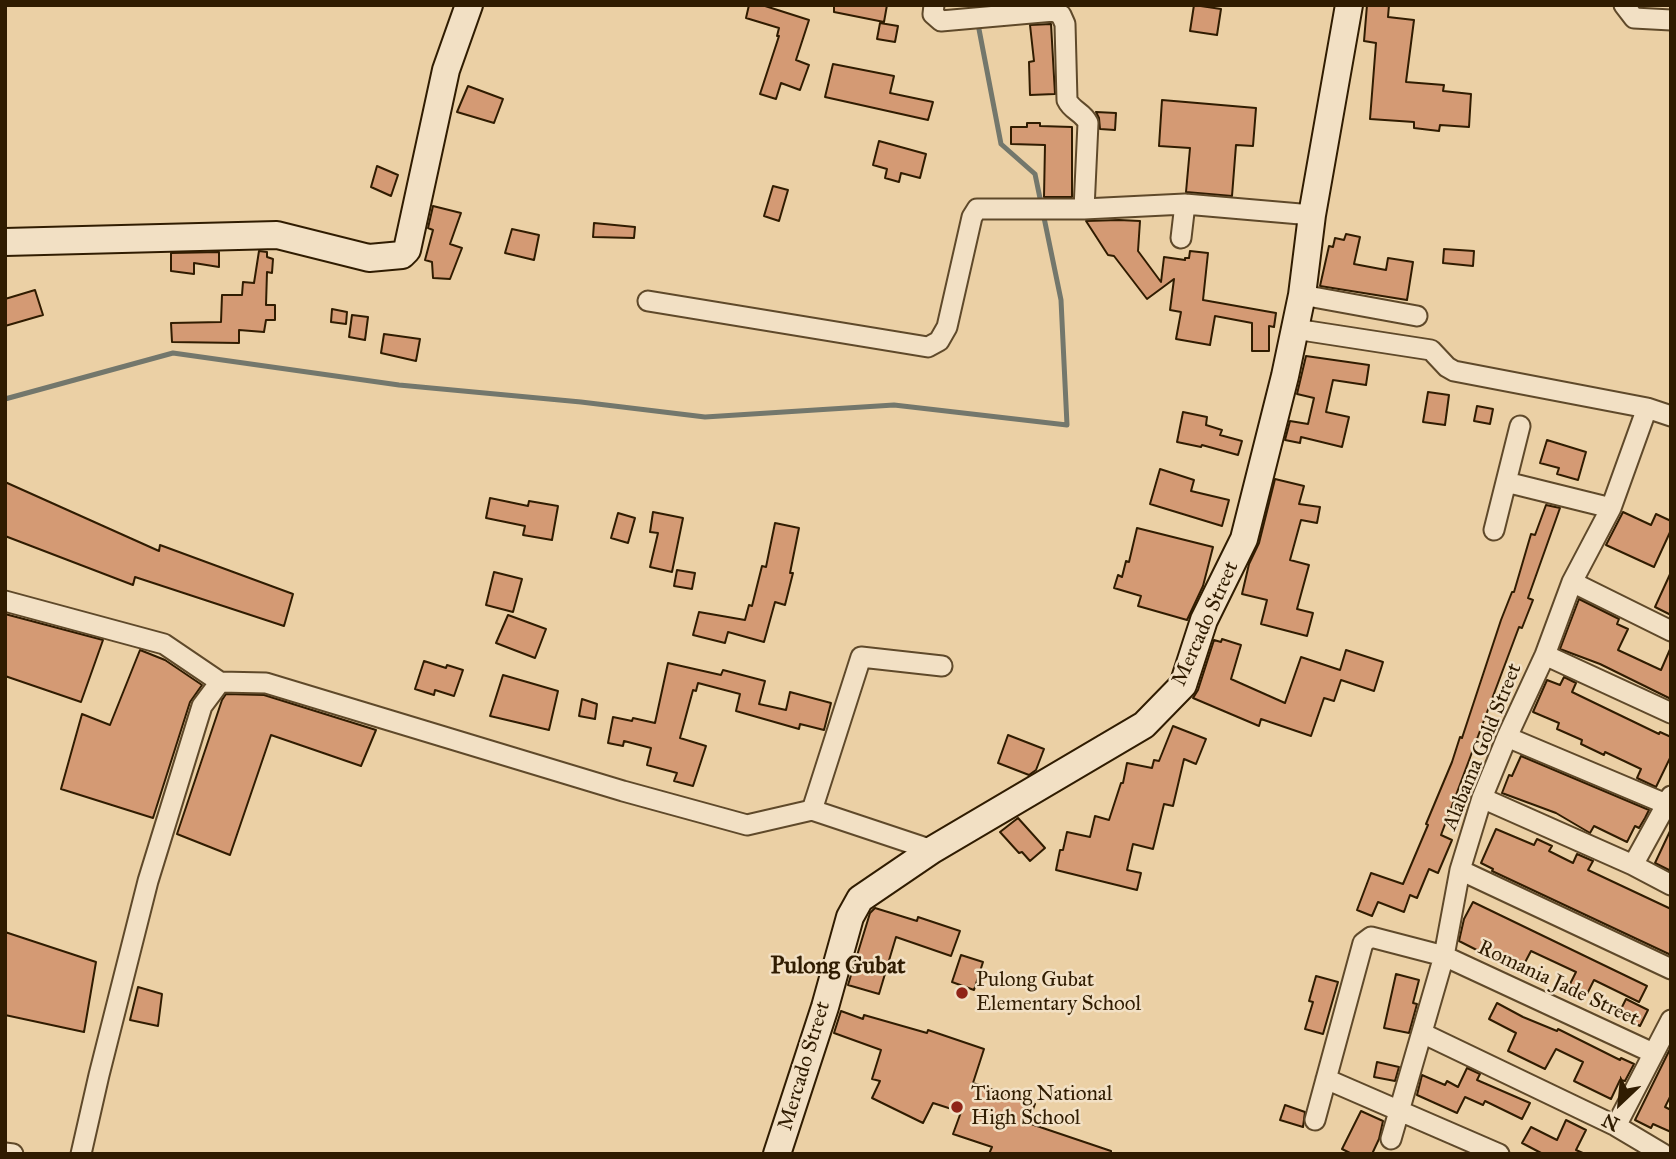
<!DOCTYPE html>
<style>
body{margin:0}
#map{position:relative;width:1676px;height:1159px;overflow:hidden;background:#ebd0a5;font-family:"IM FELL Great Primer",serif}
canvas{display:block}
.frame{position:absolute;inset:0;border:7px solid #301c01;pointer-events:none}
.north{position:absolute;left:1585px;top:1068px;width:70px;height:70px;-webkit-text-stroke:5px #f2e0c4;paint-order:stroke;rotate:206deg;font-size:19px;font-weight:700;line-height:28px;text-align:center;color:#301c01}
.north::after{content:'';display:block;margin:auto;width:24px;height:32px;background:#301c01;clip-path:polygon(50% 0,100% 100%,50% 72%,0 100%)}
</style>
<div id="map">
<canvas width="1676" height="1159"></canvas>
<div class="frame"></div>
<div class="north">N</div>
</div>
<script>
const ctx = document.querySelector('canvas').getContext('2d');
ctx.lineJoin = 'round';
function trace(path, color, width, dash) { ctx.strokeStyle = color; ctx.lineWidth = width; ctx.lineCap = dash ? 'butt' : 'round'; ctx.setLineDash(dash || []); ctx.stroke(path); }
function paint(path, color) { ctx.fillStyle = color; ctx.fill(path, 'evenodd'); }
function label(font, color, halo, rows, align = 'center') {
  ctx.font = font + ' "IM FELL Great Primer",serif'; ctx.lineWidth = 5; ctx.setLineDash([]); ctx.textBaseline = 'middle'; ctx.strokeStyle = halo; ctx.fillStyle = color; for (const [text, x, y, turn = 0] of rows) {
    ctx.save(); ctx.translate(x, y); ctx.rotate((+turn || 0) * Math.PI / 180); ctx.textAlign = isNaN(turn) ? turn : align; if (halo) ctx.strokeText(text, 0, 0); ctx.fillText(text, 0, 0); ctx.restore();
  }
}
trace(new Path2D(`
 M5,399L173,353L399,385L581,402L705,417L894,405L1067,425L1061,300L1035,174L1001,144L978,24`), '#73776c', 5);
const building = new Path2D(`
 M749,5H762L809,20L796,60L809,65L800,90L781,83L776,99L760,94L779,36H777L779,28L746,18Z
 M834,5H887L884,22L834,12Z
 M1194,5L1221,9L1217,35L1190,31Z
 M1367,5H1389L1388,17L1414,20L1406,82L1444,85L1443,91L1471,94L1469,127L1440,125L1439,131L1414,128V122L1370,119L1376,43L1364,41Z
 M880,23L898,26L895,42L877,39Z
 M1051,24L1055,94L1030,95L1029,62L1034,61L1030,25Z
 M833,64L894,76L890,93L933,102L928,120L825,97Z
 M468,86L503,99L494,123L457,112Z
 M1162,100L1256,108L1253,146L1236,145L1232,196L1186,192L1190,148L1159,146Z
 M1096,112L1116,113L1115,130L1100,129L1099,118Z
 M1027,123H1040V126L1072,127V197H1044L1045,145L1011,144V127H1027Z
 M879,141L926,154L920,178L901,173L899,182L885,178L887,169L873,165Z
 M377,166L398,175L391,196L371,187Z
 M773,186L788,190L779,221L764,216Z
 M433,206L461,213L450,244L462,248L450,279L433,278L432,262L425,260L433,230L428,228Z
 M1119,220L1140,221L1138,251L1161,282L1164,257L1185,260V258H1189L1190,251L1208,253L1203,300L1276,313L1274,327L1269,326V351H1252V323L1215,316L1210,345L1176,339L1181,312L1170,310L1174,279L1147,299L1114,256L1108,255L1086,221Z
 M594,223L635,227L634,238L593,237Z
 M512,229L539,235L534,260L505,253Z
 M1346,234L1360,237L1354,264L1386,270L1388,258L1413,262L1407,300L1320,286L1329,246L1333,247L1335,238L1344,240Z
 M1444,249L1474,251L1473,266L1443,263Z
 M259,251L267,252V257L273,259L272,273L267,272L266,305H275V320H266L264,332L239,330V343L172,342L171,323L221,322L222,295H242L243,282L254,283Z
 M219,252V267L194,263V274L171,271V253Z
 M35,290L43,315L5,326V299Z
 M332,309L347,312L346,324L331,322Z
 M352,315L368,317L365,340L349,337Z
 M384,334L420,339L416,361L381,353Z
 M1306,356L1369,365L1366,385L1333,380L1326,412L1349,417L1342,447L1301,437L1300,443L1285,440L1290,421L1308,424L1314,398L1297,394Z
 M1428,392L1449,395L1445,425L1423,422Z
 M1477,406L1493,409L1490,424L1474,421Z
 M1183,412L1207,417L1206,425L1222,430L1220,435L1242,441L1238,455L1202,445L1201,447L1177,442Z
 M1547,440L1586,452L1578,480L1557,474L1559,468L1540,463Z
 M1160,469L1194,480L1191,491L1229,500L1222,526L1150,504Z
 M1275,479L1304,486L1299,504L1320,507L1317,523L1301,520L1290,560L1309,565L1297,609L1313,613L1307,636L1261,624L1267,600L1242,594L1249,564L1259,543Z
 M5,482L159,551L160,545L293,594L284,626L135,577L133,585L5,536Z
 M490,498L528,506L529,501L558,506L552,540L523,535L525,526L486,518Z
 M1546,505L1560,508L1528,598L1533,600L1522,628L1519,627L1441,835L1452,840L1438,873L1429,869L1417,898L1410,895L1404,912L1378,902L1372,916L1357,910L1371,873L1403,884L1428,825L1426,824L1452,762L1460,737L1462,738L1501,620L1512,592H1514L1531,534L1535,535Z
 M653,512L683,518L672,572L650,567L658,533L650,532Z
 M1623,512L1651,525L1656,514L1671,521V530L1654,567L1606,545Z
 M618,513L635,518L628,543L611,538Z
 M775,523L799,528L790,573H793L785,605L775,602L764,642L728,632L725,643L693,635L699,612L745,620L749,605L752,606L762,566L766,567Z
 M1137,528L1213,547L1203,586L1187,620L1138,606L1141,596L1114,588L1118,575L1122,577L1126,561L1129,562Z
 M677,570L695,573L692,589L674,586Z
 M494,572L522,579L513,612L486,605Z
 M1671,572V615L1655,607Z
 M1579,599L1619,619L1617,624L1628,629L1618,650L1661,670L1671,647V699L1600,664L1560,649Z
 M5,614L103,640L81,702L5,676Z
 M508,615L546,629L535,658L496,643Z
 M1222,639L1241,645L1231,679L1285,703L1301,657L1340,670L1346,650L1383,662L1374,691L1341,680L1334,701L1324,698L1311,736L1261,719L1259,726L1193,698L1198,690L1214,640L1221,642Z
 M140,650L165,660L202,685L190,702L153,818L61,789L82,714L110,725Z
 M424,661L446,668L447,665L463,670L454,696L435,690L434,695L415,689Z
 M668,663L721,675L723,670L765,681L759,704L786,710L790,692L831,703L824,730L800,724L799,729L736,711L740,694L698,683L696,691L693,690L680,738L706,746L693,786L674,781L677,773L647,765L651,748L624,741L623,746L608,743L613,717L632,721L633,718L655,723Z
 M503,675L558,691L549,730L490,716Z
 M1564,677L1576,683L1572,692L1659,734L1660,732L1671,737V756L1656,787L1637,778L1641,769L1605,752L1604,755L1581,744L1582,740L1557,729L1559,723L1533,712L1547,680L1560,685Z
 M226,694L264,695L376,730L361,766L271,735L230,855L177,834L222,700Z
 M582,699L597,704L595,719L579,716Z
 M1173,726L1206,739L1196,764L1184,759L1173,806L1164,804L1153,849L1133,844L1127,870L1141,873L1137,890L1056,870L1060,850H1063L1067,832L1090,837L1095,816L1109,820L1121,783H1123L1127,763L1152,768L1154,760L1159,761Z
 M1008,735L1044,749L1036,770L1029,775L998,763Z
 M1521,756L1649,810L1645,818L1639,828L1635,826L1627,842L1594,826L1590,833L1556,813L1502,793L1509,775L1512,776Z
 M1018,818L1045,848L1030,861L1022,852L1019,853L1000,832Z
 M1496,829L1534,845L1537,839L1552,846L1549,851L1573,863L1577,854L1593,861L1588,870L1671,909V955L1492,871L1493,869L1481,863Z
 M1671,829V871L1655,863Z
 M1473,902L1647,986L1639,1002L1594,980L1584,1000L1566,992L1576,972L1531,951L1520,972L1459,941L1464,919Z
 M875,908L917,921L918,917L960,931L951,956L896,937L879,994L848,985L870,913Z
 M5,932L96,962L84,1032L5,1015Z
 M961,955L983,962L974,990L952,982Z
 M1396,974L1419,980L1413,1003L1417,1004L1409,1033L1384,1028Z
 M1316,976L1338,982L1323,1034L1305,1029L1313,1002L1309,1001Z
 M138,987L162,994L158,1026L130,1020Z
 M1626,999L1648,1010L1640,1026L1618,1015Z
 M1497,1003L1523,1017L1557,1031L1558,1029L1620,1060L1621,1058L1634,1064L1625,1081L1620,1080L1611,1099L1574,1081L1583,1062L1556,1049L1545,1069L1508,1051L1516,1033L1489,1019Z
 M841,1011L863,1019L864,1015L927,1033L928,1030L984,1049L973,1083L1035,1104L1028,1123L1111,1151V1154H989L992,1147L953,1134L961,1112L933,1103L923,1123L872,1098L880,1081L872,1079L881,1050L834,1033Z
 M1671,1047V1095L1665,1107L1671,1110V1132L1653,1124L1651,1128L1635,1120Z
 M1377,1062L1399,1067L1395,1081L1374,1077Z
 M1467,1068L1480,1074L1477,1080L1530,1103L1522,1119L1485,1101L1483,1105L1465,1097L1457,1113L1417,1095L1422,1075L1445,1085L1447,1081L1458,1087Z
 M1285,1105L1305,1112L1303,1127L1280,1120Z
 M1361,1111L1383,1121L1379,1139L1372,1154H1352L1342,1149Z
 M1566,1120L1586,1130L1576,1150L1585,1154H1543L1522,1143L1531,1127L1557,1140Z`);
paint(building, '#d49a74');
trace(building, '#301c01', 2);
const street = new Path2D(`
 M934,5L933,14L941,21L1054,11L1061,15L1065,24L1067,100C1072,111 1083,112 1088,123L1084,209
 M1624,5L1634,18L1671,20
 M1181,238L1185,204
 M1302,295L1417,316
 M648,301L928,347L939,341L947,327L972,217L977,209H1084L1185,204L1312,215
 M1295,329L1431,350L1447,367L1454,371L1647,408
 M1506,482L1611,508
 M1494,530L1520,426
 M1572,582L1671,631
 M5,601L164,644L220,682L266,683L623,791L747,825L812,810L932,850
 M1545,655L1671,713
 M1507,737L1666,804
 M1482,798L1633,865L1671,885
 M812,810L861,657L942,666
 M1633,865L1671,796
 M1460,870L1671,969
 M1422,1033L1616,1126L1663,1154
 M1326,1079L1499,1154
 M1315,1120L1363,943L1371,937L1444,956L1653,1053
 M1616,1126L1671,1020
 M1391,1139L1444,956L1460,870L1482,798L1507,737L1545,655L1572,582L1611,508L1647,408L1671,416
 M5,1153L13,1154
 M81,1154L99,1075L148,881L202,706L220,682`);
const secondary = new Path2D(`
 M5,242L277,235L369,258L402,255L407,250L446,70L469,5
 M777,1154L825,1007L850,917L860,899L932,850L1144,725L1183,685L1204,620L1244,539L1285,376L1302,295L1312,215L1349,5`);
trace(street, '#5f492a', 23);
trace(secondary, '#301c01', 30);
trace(street, '#f2e0c4', 19);
trace(secondary, '#f2e0c4', 26);
for (const [x, y, r, color] of [
 [962,993,7,"#8f2418"],
 [957,1107,7,"#8f2418"]
]) { const dot = new Path2D(); dot.arc(x, y, r, 0, 2 * Math.PI); ctx.fillStyle = color; ctx.fill(dot); trace(dot, '#f2e0c4', 2.5); }
label('21px', '#301c01', '#f2e0c4', [
 ["Mercado Street",1206,624,-66],
 ["Alabama Gold Street",1483,747,-68],
 ["Romania Jade Street",1558,984,25],
 ["Mercado Street",805,1066,-73]
]);
label('21px', '#301c01', '#f2e0c4', [
 ["Pulong Gubat",976,981],
 ["Elementary School",976,1005],
 ["Tiaong National",971,1095],
 ["High School",971,1119]
], 'left');
label('bold 24px', '#301c01', '#f2e0c4', [
 ["Pulong Gubat",838,967]
]);
</script>
